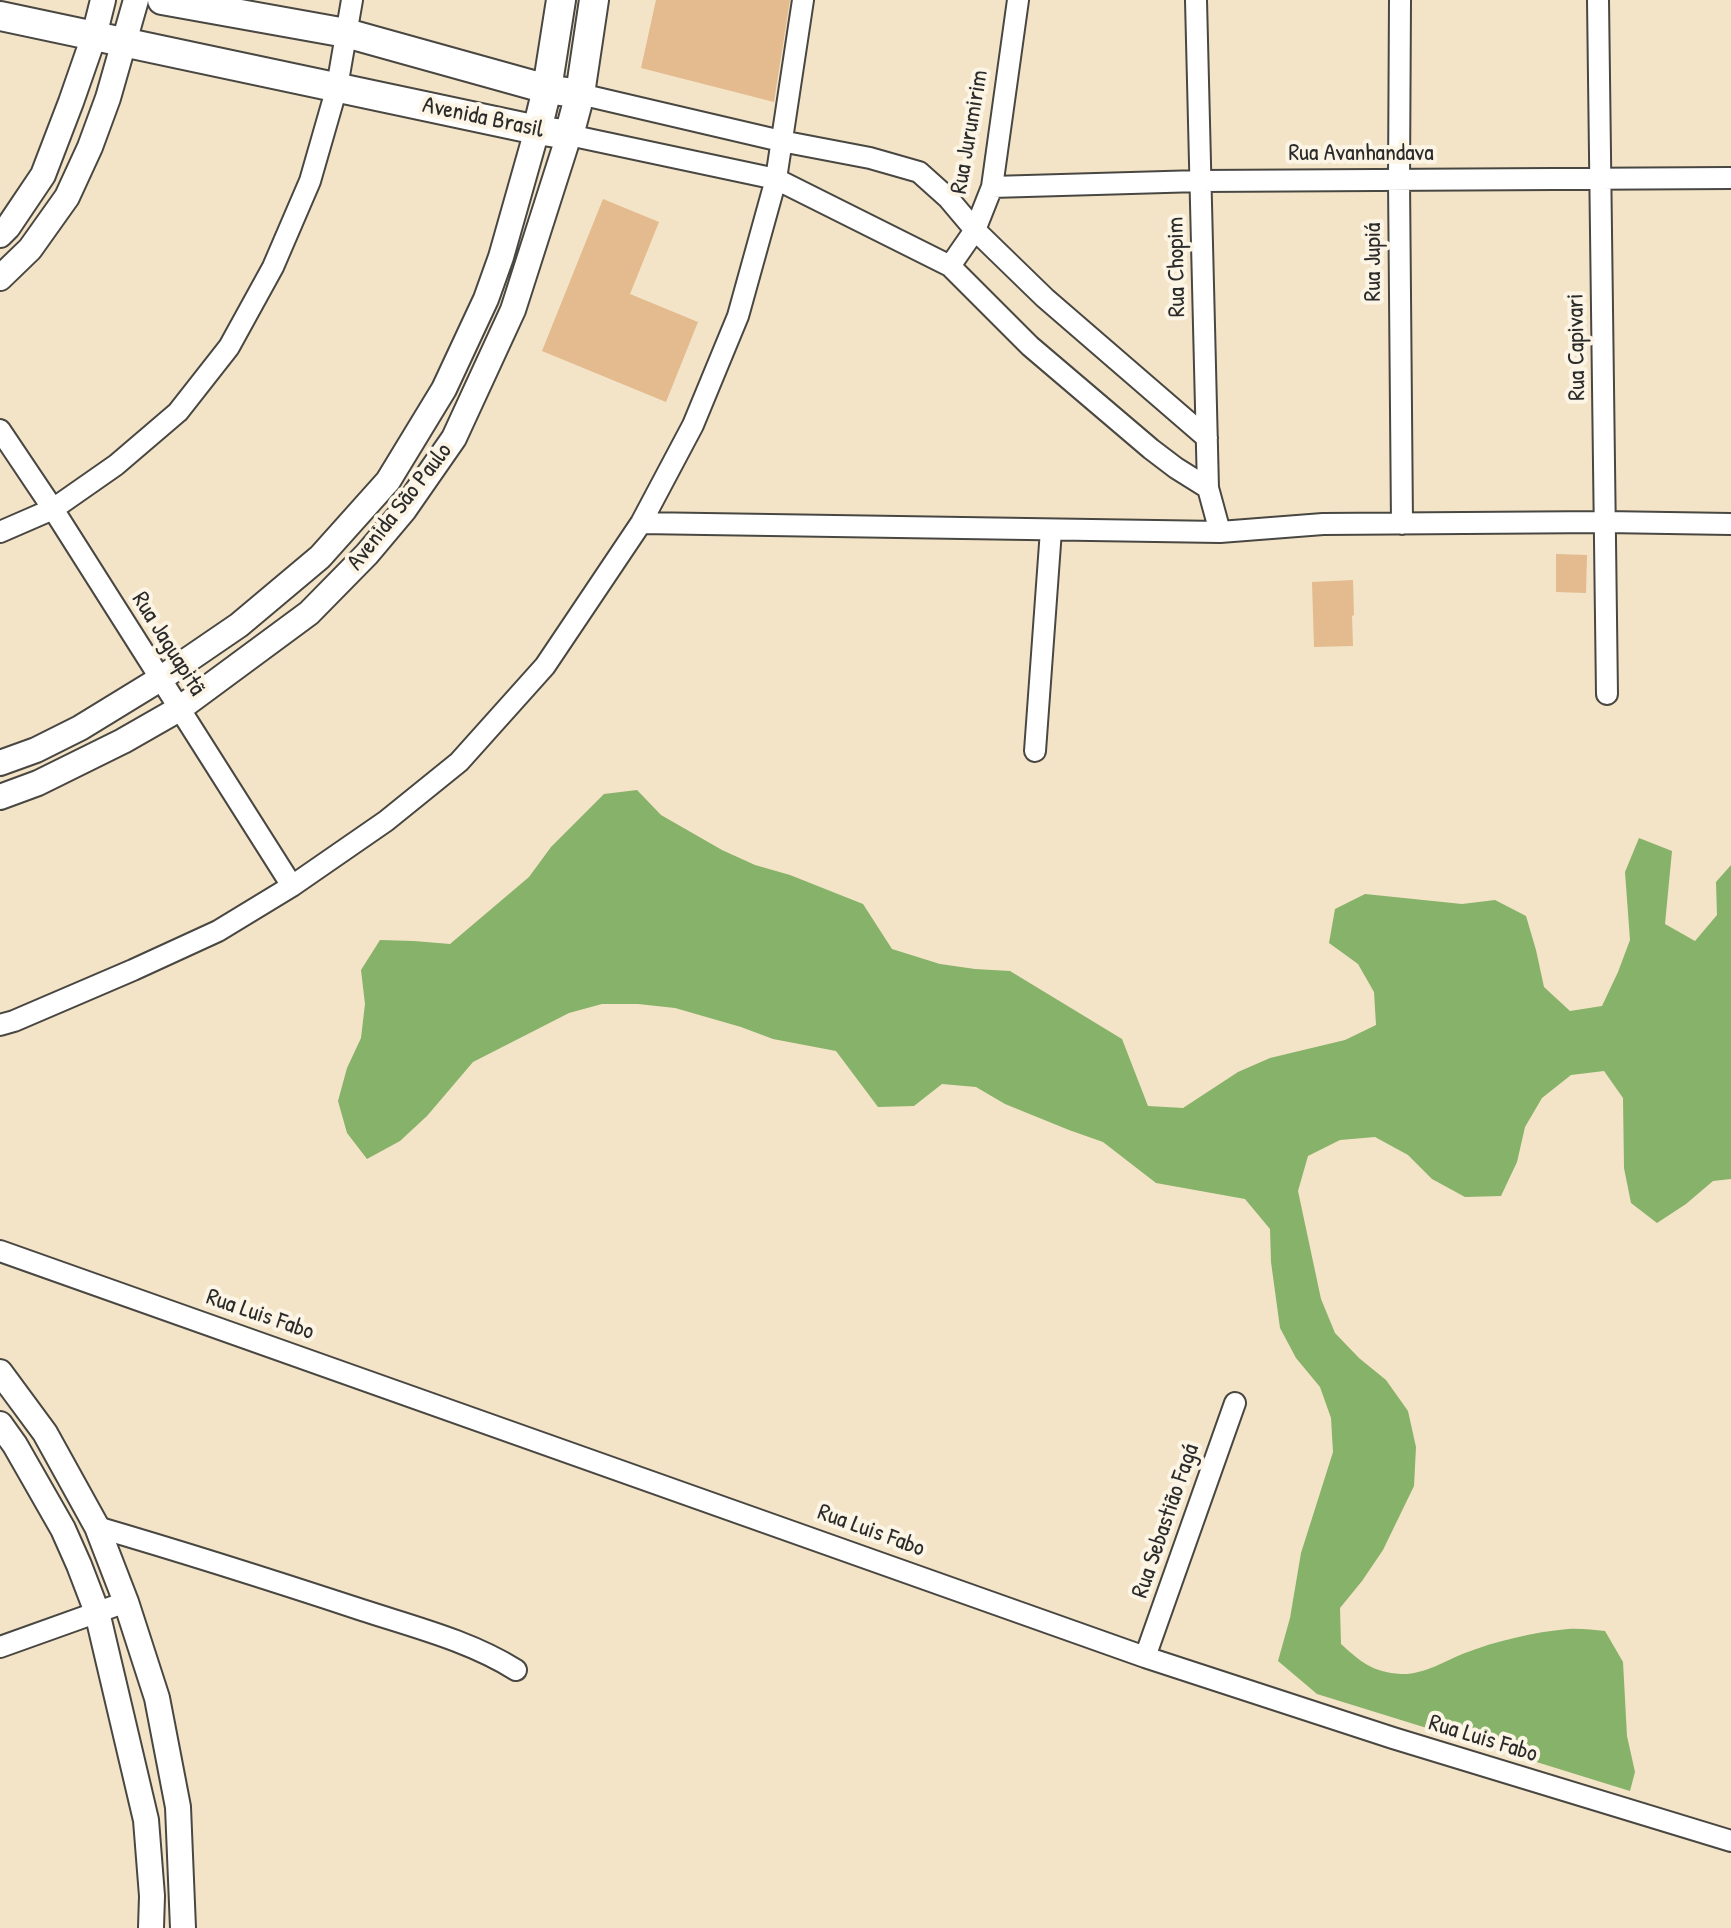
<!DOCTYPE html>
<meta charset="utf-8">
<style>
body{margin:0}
canvas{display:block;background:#f3e3c7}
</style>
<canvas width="1731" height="1928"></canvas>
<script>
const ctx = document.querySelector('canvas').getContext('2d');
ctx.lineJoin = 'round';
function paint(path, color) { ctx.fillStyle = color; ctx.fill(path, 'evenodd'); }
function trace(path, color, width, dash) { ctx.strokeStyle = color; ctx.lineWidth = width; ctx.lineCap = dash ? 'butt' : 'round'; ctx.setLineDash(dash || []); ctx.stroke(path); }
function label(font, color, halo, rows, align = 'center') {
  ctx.font = font + ' "Patrick Hand",sans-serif'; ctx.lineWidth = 8; ctx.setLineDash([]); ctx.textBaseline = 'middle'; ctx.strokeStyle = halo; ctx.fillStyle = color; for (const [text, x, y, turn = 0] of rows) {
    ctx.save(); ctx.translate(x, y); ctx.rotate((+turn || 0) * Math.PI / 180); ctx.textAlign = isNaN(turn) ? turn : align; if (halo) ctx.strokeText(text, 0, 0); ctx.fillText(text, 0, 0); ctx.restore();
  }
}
paint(new Path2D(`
 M637,790L661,815L722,850L755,865L790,875L863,904L892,949L940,964L975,969L1010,971L1122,1039L1148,1106L1183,1108L1238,1072L1270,1058L1345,1040L1376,1025L1374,992L1358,964L1329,943L1335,909L1365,894L1462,904L1495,900L1526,916L1536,950L1544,987L1570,1011L1602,1006L1618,972L1630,940L1625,872L1639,838L1672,851L1665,924L1695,941L1717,915L1716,882L1731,865V1179L1713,1181L1686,1204L1657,1223L1631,1203L1624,1168L1623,1098L1604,1071L1571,1075L1542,1098L1525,1127L1517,1162L1501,1196L1465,1197L1432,1179L1408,1155L1375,1137L1340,1140L1308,1156L1298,1191L1321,1299L1335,1333L1359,1358L1386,1380L1408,1411L1416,1447L1414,1486L1383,1550L1362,1581L1340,1608L1341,1644C1361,1662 1372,1672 1401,1674C1423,1675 1445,1661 1465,1653C1496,1641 1534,1632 1568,1629C1580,1628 1593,1630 1605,1631L1623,1662L1627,1736L1635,1772L1630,1791L1317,1694L1278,1661L1290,1618L1301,1553L1333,1452L1331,1418L1320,1387L1296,1358L1280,1328L1271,1262L1270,1229L1245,1199L1156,1183L1103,1142L1069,1130L1005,1104L976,1087L942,1084L914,1106L878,1107L836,1051L773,1039L741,1027L675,1008L638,1004H602L569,1013L473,1062L427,1116L400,1141L367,1159L347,1133L338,1101L347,1068L361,1038L365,1004L361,970L380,940L414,941L450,944L529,877L551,847L604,794Z`), '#87b269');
paint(new Path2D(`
 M656,0H790L774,102L641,68Z
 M603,199L659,222L630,294L698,322L666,402L542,351Z
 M1556,554L1587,555L1586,593L1556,592Z
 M1353,580L1354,615L1352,616L1353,646L1314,647L1312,582Z`), '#e3bb8e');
const minor = new Path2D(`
 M1196,0L1208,488L1220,532
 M1400,0L1399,180L1402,524
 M1598,0L1607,694
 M580,94L781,141L870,158L919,172L948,198L975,230L1045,298L1207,438
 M569,135L776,179L950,266L1030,346L1151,449L1176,468L1208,488
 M992,187L1200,181L1731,178
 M950,266L975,230L992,187L1018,0
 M0,430L53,509L292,886
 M641,523L1220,532L1323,524L1605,522L1731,524
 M0,532L53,509L116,465L178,412L229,347L273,267L310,181L337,87L352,0
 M1035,751L1051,530
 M0,1025L14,1021L133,970L218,931L292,886L386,821L459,762L545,666L641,523L693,425L738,316L776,179L803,0
 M0,1251L1145,1657L1393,1738L1731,1841
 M97,1527C186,1553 274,1581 362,1610C414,1627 470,1641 516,1670
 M0,1647L126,1602
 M1145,1657L1235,1403`);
const tertiary = new Path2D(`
 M0,235L8,227L43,175L71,102L94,36L103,0
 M0,278L30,249L67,197L90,147L108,98L136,0
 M0,763L36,750L80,728L160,679L239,625L320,557L388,481L444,389L486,299L501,257L537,130
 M0,797L38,783L123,741L179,709L309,613L367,554L404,510L454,438L513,310L569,135
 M0,1372L45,1433L97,1527L126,1602L157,1698L178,1807L183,1928
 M0,1424L15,1445L63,1529L79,1565L97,1612L146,1820L152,1896L151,1928`);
const secondary = new Path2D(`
 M162,0L346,33L547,89L580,94
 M0,16L537,130L569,135L580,94L594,0
 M537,130L547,89L561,0`);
trace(minor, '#494742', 24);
trace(tertiary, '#494742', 28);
trace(secondary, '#494742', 32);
trace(minor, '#fff', 20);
trace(tertiary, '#fff', 24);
trace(secondary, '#fff', 28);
label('24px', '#2b2b2b', '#fcf5e5', [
 ["Avenida Brasil",483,118,12],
 ["Rua Jurumirim",970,132,-80],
 ["Rua Avanhandava",1361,154],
 ["Rua Jupiá",1374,262,-90],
 ["Rua Chopim",1177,267,-91],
 ["Rua Capivari",1577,347,-91],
 ["Avenida São Paulo",400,507,-52],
 ["Rua Jaguapitã",168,644,58],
 ["Rua Luis Fabo",260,1315,19],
 ["Rua Sebastião Fagá",1166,1521,-71],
 ["Rua Luis Fabo",871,1531,20],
 ["Rua Luis Fabo",1483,1739,17]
]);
</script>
